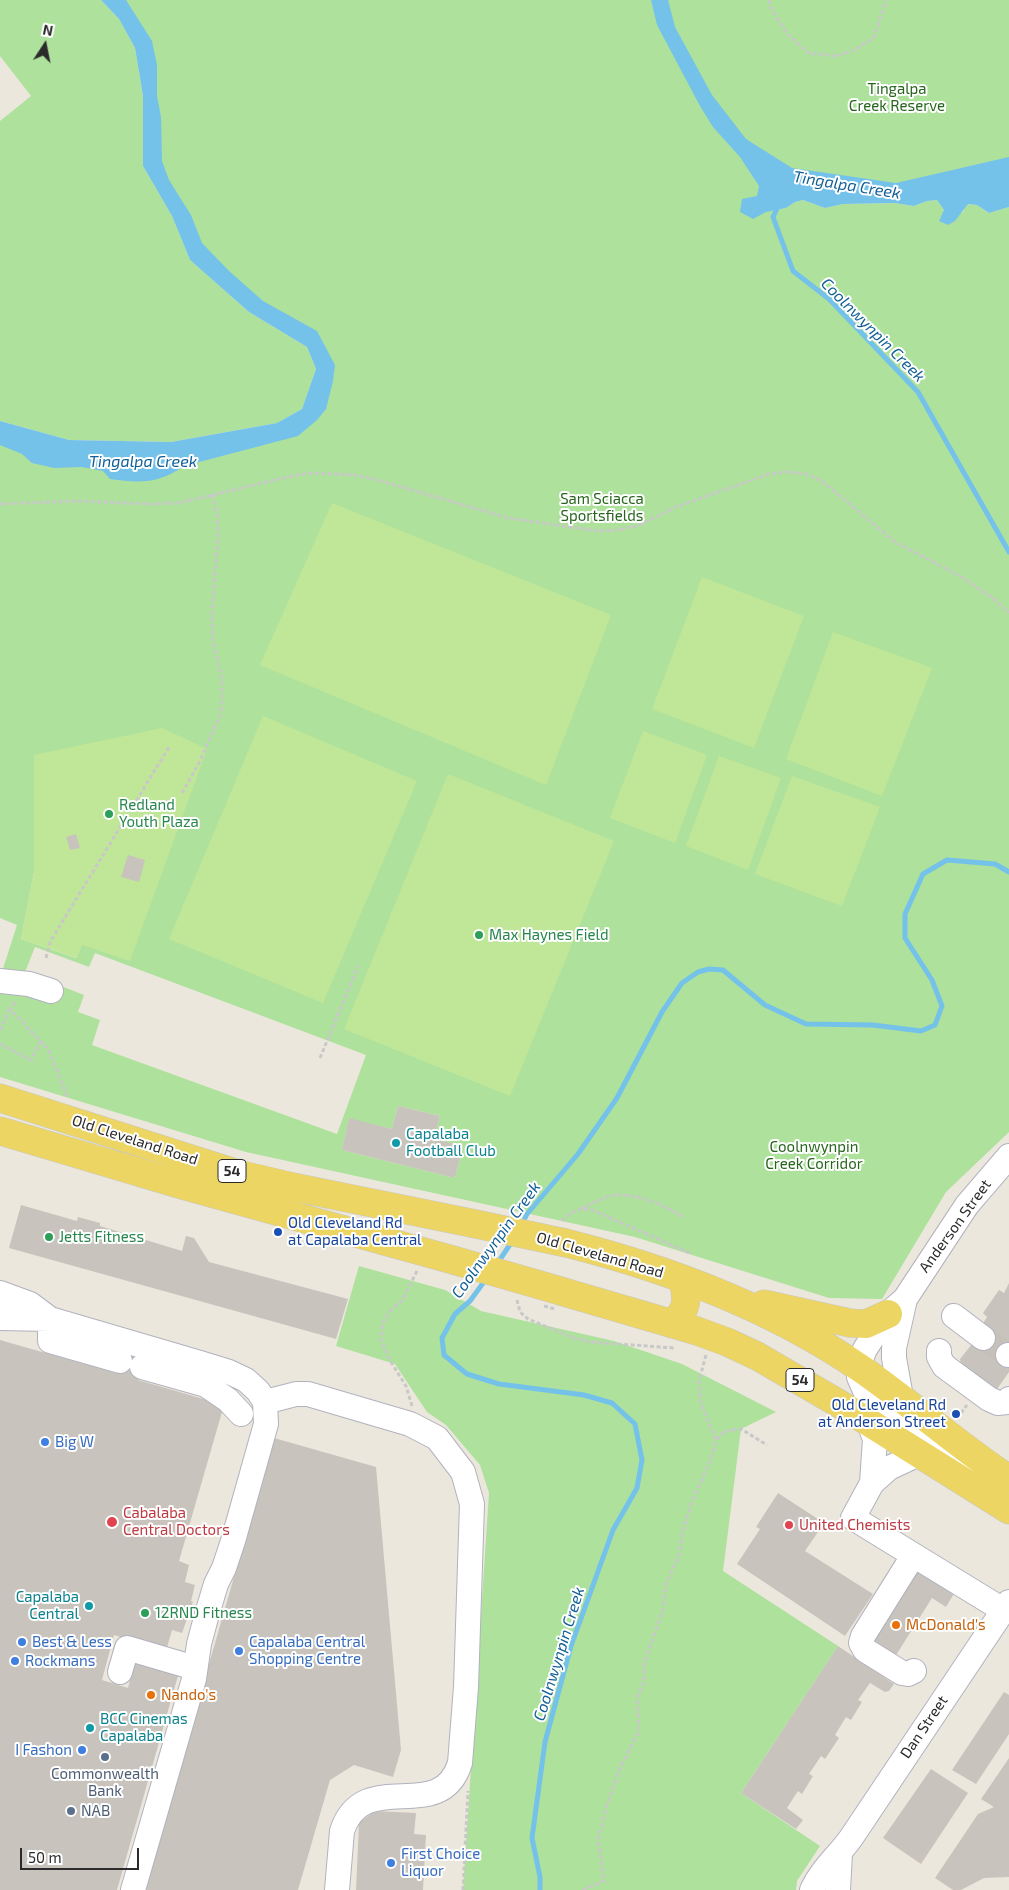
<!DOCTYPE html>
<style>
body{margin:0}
#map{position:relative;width:1009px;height:1890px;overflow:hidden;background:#ece7dd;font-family:"Exo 2",sans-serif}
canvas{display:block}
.north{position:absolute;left:20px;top:20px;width:50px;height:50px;-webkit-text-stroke:4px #fff;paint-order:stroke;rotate:11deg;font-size:14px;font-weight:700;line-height:20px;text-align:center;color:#2b2b2b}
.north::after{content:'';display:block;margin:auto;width:18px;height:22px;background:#2b2b2b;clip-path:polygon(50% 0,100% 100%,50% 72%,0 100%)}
.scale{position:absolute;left:20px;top:1848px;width:119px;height:22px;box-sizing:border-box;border:2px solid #2b2b2b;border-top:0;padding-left:6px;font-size:15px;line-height:18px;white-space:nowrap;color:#2b2b2b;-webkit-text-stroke:4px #fff;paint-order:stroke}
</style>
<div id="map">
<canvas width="1009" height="1890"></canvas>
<div class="north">N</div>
<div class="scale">50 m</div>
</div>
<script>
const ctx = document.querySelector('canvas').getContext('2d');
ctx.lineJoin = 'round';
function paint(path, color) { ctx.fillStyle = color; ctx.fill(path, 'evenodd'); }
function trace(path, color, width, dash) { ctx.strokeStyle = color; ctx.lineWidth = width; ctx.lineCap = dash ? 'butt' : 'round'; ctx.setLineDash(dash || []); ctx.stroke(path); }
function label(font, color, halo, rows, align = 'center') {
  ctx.font = font + ' "Exo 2",sans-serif'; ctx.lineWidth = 4; ctx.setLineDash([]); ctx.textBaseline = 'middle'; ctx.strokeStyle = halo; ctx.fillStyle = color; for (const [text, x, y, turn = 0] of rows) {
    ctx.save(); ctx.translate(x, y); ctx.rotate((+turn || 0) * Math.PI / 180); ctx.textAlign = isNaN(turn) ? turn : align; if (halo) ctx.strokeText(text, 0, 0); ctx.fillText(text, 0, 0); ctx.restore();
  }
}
paint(new Path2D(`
 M0,0H101L119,19L135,48L143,96V166L172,216L190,260L249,312L307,347L316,369L302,409L277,423L171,442L69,440L0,421V121L31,96L0,56Z
 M114,0H1009V182L995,187L793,179L776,210L786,208L795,202L803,200L825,208L843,204L894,203L914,206L927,201L937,200L944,210L962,213L967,204L977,205L989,213L1009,207V1132L946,1192L882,1299L829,1298L635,1237L246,1152L0,1077V978L17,925L0,918V439L180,457L312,412L325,369L313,338L197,253L152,169L147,51ZM34,872L81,945L76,958L21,939ZM35,947L89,967L95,953L366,1055L337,1134L92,1045L100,1020L78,1012L84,995L25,972ZM398,1106L440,1116L434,1139L463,1146L455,1178L342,1150L349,1119L392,1129Z
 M359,1266L445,1290L481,1311L614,1341L682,1364L776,1412L741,1429L723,1571L838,1646L741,1793L820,1846L797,1881L796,1890H463L489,1493L480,1465L446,1425L427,1412L395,1364L336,1346Z`), '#aee19c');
paint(new Path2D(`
 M332,503L611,615L546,785L260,665Z
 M702,577L804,616L754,748L652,709Z
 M833,632L932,668L882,796L786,759Z
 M263,716L417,781L323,1003L169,939Z
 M162,728L207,749L130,961L82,945L77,958L21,939L34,872V755Z
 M643,731L707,755L675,843L610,818Z
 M719,756L781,778L748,870L686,846Z
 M448,774L614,841L510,1096L344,1029Z
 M792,776L880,807L842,906L755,874Z`), '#c0e798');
paint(new Path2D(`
 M101,0H126L152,41L157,65V96L161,117L162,161L169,180L191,215L202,243L229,271L263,301L317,331L335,365L333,381L326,409L317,420L298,436L184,466C159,484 139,483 110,479L103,471L82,467L54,468L32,463L22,454L0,445V421L69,440L171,442L277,423L302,409L316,369L307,347L249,312L190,260L172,216L143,166V96L135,48L119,19Z
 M651,0H668L675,27L712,95L746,139L792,168L896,183L1009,157V207L989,213L977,205L968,204L955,221L948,225L939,221L944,210L937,200L927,201L914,206L894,203L843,204L825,208L803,200L795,202L786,208L766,212L753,219L740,212L742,199L757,196L759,186L740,157L713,127L700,106L657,25Z`), '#74c2ea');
trace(new Path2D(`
 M779,204L773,217L793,271L829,299L918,392L1009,552
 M521,1226L527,1214L578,1154L617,1098L662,1012L682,983L698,972L709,969L723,970L765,1005L806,1024L873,1025L921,1031L935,1025L942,1006L932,980L905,938V914L923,874L947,860L995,864L1009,872
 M497,1264L513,1240
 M486,1279L470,1301L455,1314L442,1338L444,1355L467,1374L499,1384L584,1395L612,1403L635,1424L642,1460L637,1488L613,1530L571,1646L545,1742L532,1838L540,1877V1890`), '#74c2ea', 5);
paint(new Path2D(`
 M76,834L80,848L70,850L66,837Z
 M128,855L145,860L139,882L121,877Z
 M398,1106L440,1116L434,1139L463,1146L455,1178L342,1150L349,1118L392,1129Z
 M21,1205L77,1221L78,1217L100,1223V1226L182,1251L186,1236L194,1238L209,1262L348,1299L336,1339L9,1248Z
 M1009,1283V1372L993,1395L963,1376L960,1359L976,1339L980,1328L987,1317L983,1313L999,1290L1004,1293Z
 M0,1340L116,1373L123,1351L145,1357L138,1380L224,1405L179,1561L189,1565L185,1582L195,1585L191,1601L193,1602L182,1633L172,1630L166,1651L114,1635L102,1680L128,1688L135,1660L179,1672L117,1890H0Z
 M274,1438L376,1467L401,1750L393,1777L354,1765L330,1780L298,1890H144Z
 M778,1493L824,1523L805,1551L873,1594L845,1636L737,1564L760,1529L756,1527Z
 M915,1565L956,1590L946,1607L932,1598L893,1660L866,1642Z
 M838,1646L894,1684L889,1691L885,1692L870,1683L858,1700L862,1702L851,1720L846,1717L835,1735L839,1738L825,1759L821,1756L809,1774L813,1776L802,1794L798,1791L787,1808L803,1820L796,1829L741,1793Z
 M1004,1692L1009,1695V1734L976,1784L952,1770Z
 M1009,1758V1877L984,1878L961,1890H953L935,1878L978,1814L994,1807L981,1799Z
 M931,1769L968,1793L921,1864L883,1838Z
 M375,1811L416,1813L414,1834L426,1835L423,1890H356L359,1823Z`), '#c8c3bd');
trace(new Path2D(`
 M983,1338L1008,1355`), '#c5c1b9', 24, [24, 12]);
const minor = new Path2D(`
 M0,981L29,984L51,991
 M0,1293L30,1304L50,1319
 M954,1316L983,1338
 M0,1318L50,1319L200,1363L229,1372L246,1380L258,1391L265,1402L266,1424L233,1541L224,1568L216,1584L207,1614L199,1644L194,1679L133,1890
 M50,1319V1341L120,1361
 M939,1351V1357L944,1366L989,1399L998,1403L1007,1402L1009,1399
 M1008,1355H1009
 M142,1367L206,1385L228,1400L241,1414
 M901,1397L894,1358V1348L905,1299
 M265,1402L296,1394H308L410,1424L437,1438L463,1472L472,1504L466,1687L460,1763C440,1827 364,1765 342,1831L337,1890
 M869,1423L875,1439L872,1483
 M919,1454L889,1468L872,1483L853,1518L1003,1610
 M969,1479L944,1452L866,1393L859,1377L858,1367L865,1349L888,1314L905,1299L967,1205L1009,1156
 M913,1556L863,1636L861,1643L865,1650L902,1673L908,1674L914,1671
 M120,1672L127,1648L195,1668
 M812,1890C821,1870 838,1856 851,1838L1009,1602
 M838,1890L840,1853`);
const major = new Path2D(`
 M0,1098L242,1175L293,1187L471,1223
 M0,1131L182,1185L453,1260
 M566,1243C669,1269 772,1308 860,1368C911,1403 957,1445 1009,1479
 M540,1285L697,1331L727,1342L757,1356L838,1403L1009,1510
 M764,1304L850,1323L866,1324L888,1314
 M672,1324C689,1308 687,1300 683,1279`);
trace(minor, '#b1b2be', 26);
trace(major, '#c8c8c8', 29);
trace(new Path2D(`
 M769,0L770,6L787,34L809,53L836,56L855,50L874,37L886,0
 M0,504L77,501L150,504L179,503L283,478L308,473L355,475L378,480L508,518L598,531L617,530L637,526L676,507L769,474L788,472L806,474L822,481L895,542L962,577L995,600L1009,613
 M182,793L199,763L221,713L222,681L213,642L212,613L218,535L217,514L212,495
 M46,958L50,942L169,747
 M15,1002L10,1009L48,1049L68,1098
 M0,1030L10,1009
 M0,1044L31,1060L41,1040
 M320,1058L358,966
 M581,1208C592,1204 607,1195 619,1195C642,1195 666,1206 685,1218
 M562,1221C570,1211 578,1209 590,1209L692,1254
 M517,1300L520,1312L528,1319L574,1338L590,1342L675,1348
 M706,1355L699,1381L701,1404L716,1440
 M412,1406L406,1386L391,1362L381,1340L383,1322L391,1310L403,1299L417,1271
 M961,1413L967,1405
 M463,1890L468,1791
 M583,1890L604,1881L598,1840L606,1808L620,1768L639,1731L637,1697L644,1683V1664L663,1610L665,1586L680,1554L681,1538L691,1504L710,1461L716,1440L725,1431L741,1429L767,1445`), '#c8c8c8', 3, [4, 2.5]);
trace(minor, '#fff', 24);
trace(major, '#ecd563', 28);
const majorBridge = new Path2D(`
 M471,1223L566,1243
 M453,1260L540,1285`);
trace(majorBridge, '#c8c8c8', 29, []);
trace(new Path2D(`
 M544,1306L555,1309`), '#c8c8c8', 3, [4, 2.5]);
trace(majorBridge, '#ecd563', 28);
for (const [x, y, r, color] of [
 [109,814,5,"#2e9e5b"],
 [479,935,5,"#2e9e5b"],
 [396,1143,5,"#0f9aa8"],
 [278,1232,5,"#1a4fb4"],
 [49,1237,5,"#2e9e5b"],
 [956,1414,5,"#1a4fb4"],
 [45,1442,5,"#3f7fe0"],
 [112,1522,6,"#e0444e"],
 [789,1525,5,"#e0444e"],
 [89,1606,5,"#0f9aa8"],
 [145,1613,5,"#2e9e5b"],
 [896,1625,5,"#e8710a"],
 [22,1642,5,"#3f7fe0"],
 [239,1651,5,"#3f7fe0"],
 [15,1661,5,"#3f7fe0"],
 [151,1695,5,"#e8710a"],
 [90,1728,5,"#0f9aa8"],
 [82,1750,5,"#3f7fe0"],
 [105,1757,5,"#5c6f8a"],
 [71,1811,5,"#5c6f8a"],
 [391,1863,5,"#3f7fe0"]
]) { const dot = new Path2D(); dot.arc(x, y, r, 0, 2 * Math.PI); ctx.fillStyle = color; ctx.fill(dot); trace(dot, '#fff', 2); }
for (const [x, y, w] of [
 [232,1171,28],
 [800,1380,28]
]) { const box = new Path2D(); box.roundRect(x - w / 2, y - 11.5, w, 23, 4); ctx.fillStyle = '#fff'; ctx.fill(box); trace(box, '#2b2b2b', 1); }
label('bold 14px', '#2b2b2b', null, [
 ["54",232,1171],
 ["54",800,1380]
]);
label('15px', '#27651d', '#fff', [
 ["Tingalpa",897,89],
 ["Creek Reserve",897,106],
 ["Sam Sciacca",602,499],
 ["Sportsfields",602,516],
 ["Coolnwynpin",814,1147],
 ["Creek Corridor",814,1164]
]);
label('15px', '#27864d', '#fff', [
 ["Redland",119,805],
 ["Youth Plaza",119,822],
 ["Max Haynes Field",489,935],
 ["Jetts Fitness",59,1237],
 ["12RND Fitness",155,1613]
], 'left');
label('15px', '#0d838f', '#fff', [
 ["Capalaba",406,1134],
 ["Football Club",406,1151],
 ["Capalaba",79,1597,"right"],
 ["Central",79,1614,"right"],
 ["BCC Cinemas",100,1719],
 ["Capalaba",100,1736]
], 'left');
label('15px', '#2b2b2b', '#fff', [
 ["Old Cleveland Road",135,1140,18],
 ["Anderson Street",955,1226,-54],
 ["Old Cleveland Road",600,1255,16],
 ["Dan Street",924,1727,-56]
]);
label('15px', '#164399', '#fff', [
 ["Old Cleveland Rd",288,1223],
 ["at Capalaba Central",288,1240],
 ["Old Cleveland Rd",946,1405,"right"],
 ["at Anderson Street",946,1422,"right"]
], 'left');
label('15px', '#366cbe', '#fff', [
 ["Big W",55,1442],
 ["Best & Less",32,1642],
 ["Capalaba Central",249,1642],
 ["Shopping Centre",249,1659],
 ["Rockmans",25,1661],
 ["I Fashon",72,1750,"right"],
 ["First Choice",401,1854],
 ["Liquor",401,1871]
], 'left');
label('15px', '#be3a42', '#fff', [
 ["Cabalaba",123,1513],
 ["Central Doctors",123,1530],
 ["United Chemists",799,1525]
], 'left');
label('15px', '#c56008', '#fff', [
 ["McDonald's",906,1625],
 ["Nando's",161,1695]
], 'left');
label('15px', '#4e5e75', '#fff', [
 ["Commonwealth",105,1774],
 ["Bank",105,1791],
 ["NAB",81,1811,"left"]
]);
label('italic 16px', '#126097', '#fff', [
 ["Tingalpa Creek",847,185,9],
 ["Coolnwynpin Creek",873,330,45],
 ["Tingalpa Creek",143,462],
 ["Coolnwynpin Creek",496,1240,-54],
 ["Coolnwynpin Creek",559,1654,-73]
]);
</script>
